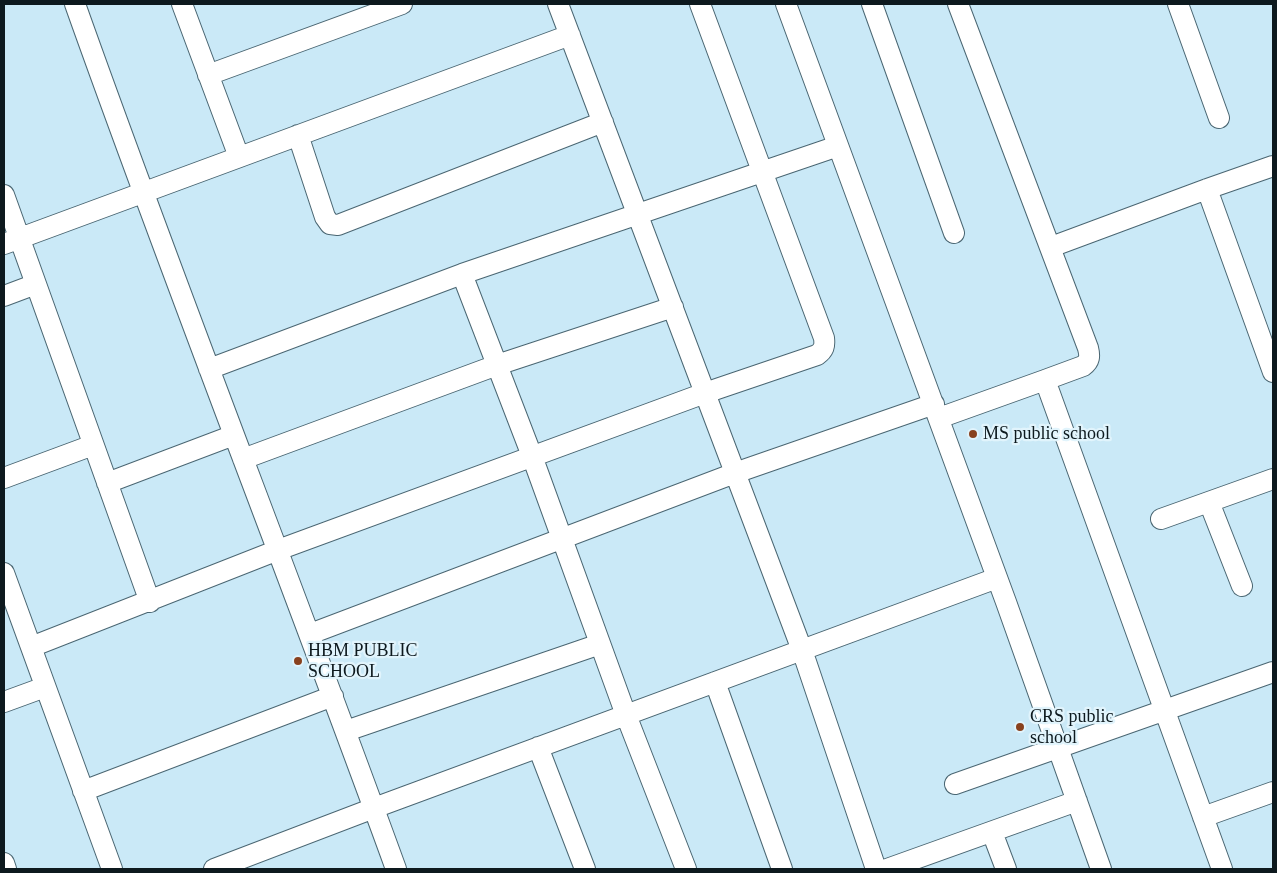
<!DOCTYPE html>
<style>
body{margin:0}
#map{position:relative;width:1277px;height:873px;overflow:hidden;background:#cae9f7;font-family:"Times New Roman",serif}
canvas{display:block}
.frame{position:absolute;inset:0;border:5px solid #0d191e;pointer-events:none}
</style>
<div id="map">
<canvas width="1277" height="873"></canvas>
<div class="frame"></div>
</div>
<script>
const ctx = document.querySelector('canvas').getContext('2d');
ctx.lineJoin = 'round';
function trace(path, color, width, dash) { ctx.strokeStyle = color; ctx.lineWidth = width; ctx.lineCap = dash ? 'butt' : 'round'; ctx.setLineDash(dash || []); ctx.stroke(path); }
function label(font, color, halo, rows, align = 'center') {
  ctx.font = font + ' "Times New Roman",serif'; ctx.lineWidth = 4.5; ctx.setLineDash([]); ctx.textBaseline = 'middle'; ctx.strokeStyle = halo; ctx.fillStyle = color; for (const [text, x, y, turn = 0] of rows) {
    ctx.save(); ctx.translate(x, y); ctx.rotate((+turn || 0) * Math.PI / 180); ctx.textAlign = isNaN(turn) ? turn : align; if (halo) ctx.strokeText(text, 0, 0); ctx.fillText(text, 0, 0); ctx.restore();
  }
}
const minor = new Path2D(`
 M75,4C178,294 291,580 396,869
 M182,4L239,157
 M558,4L802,650L876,869
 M786,4L1006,602L1101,869
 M872,4L954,233
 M958,4L1088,348C1090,356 1090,361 1083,366L1045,380L1222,869
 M1178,4L1219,118
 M208,75L402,4
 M298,135L325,217L330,224L338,225L603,122
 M1207,189L1273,372
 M4,195L150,602
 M4,244L570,35
 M1051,247L1207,189L1273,166
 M462,274L532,456L626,715L686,869
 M4,296L36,284
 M209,369L462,274L838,146
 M939,418L1045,380
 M243,459L497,365L673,307
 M4,478L93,445
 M107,483L234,435
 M1209,502L1242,586
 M1161,519L1273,479
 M4,573L112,869
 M310,634L735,473L934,404
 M31,647L278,550L705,393L817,355C824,350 825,346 824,338L700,4
 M715,682L782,869
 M4,702L45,687
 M346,731L600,644
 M538,747L585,869
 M955,784L1273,672
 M83,791L333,696
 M1203,817L1273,792
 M992,832L1006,869
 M4,863L6,869
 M214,869L374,808L997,578
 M887,869L1077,801`);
trace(minor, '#4a6672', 22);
trace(minor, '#fff', 20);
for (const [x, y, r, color] of [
 [973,434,5,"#88411e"],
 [298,661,5,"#88411e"],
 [1020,727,5,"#88411e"]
]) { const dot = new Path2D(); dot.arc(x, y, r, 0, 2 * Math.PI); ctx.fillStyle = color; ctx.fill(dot); trace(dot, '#e1f4fc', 2); }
label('18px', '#0d191e', '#e1f4fc', [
 ["MS public school",983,434],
 ["HBM PUBLIC",308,651],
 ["SCHOOL",308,672],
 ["CRS public",1030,717],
 ["school",1030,738]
], 'left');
</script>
